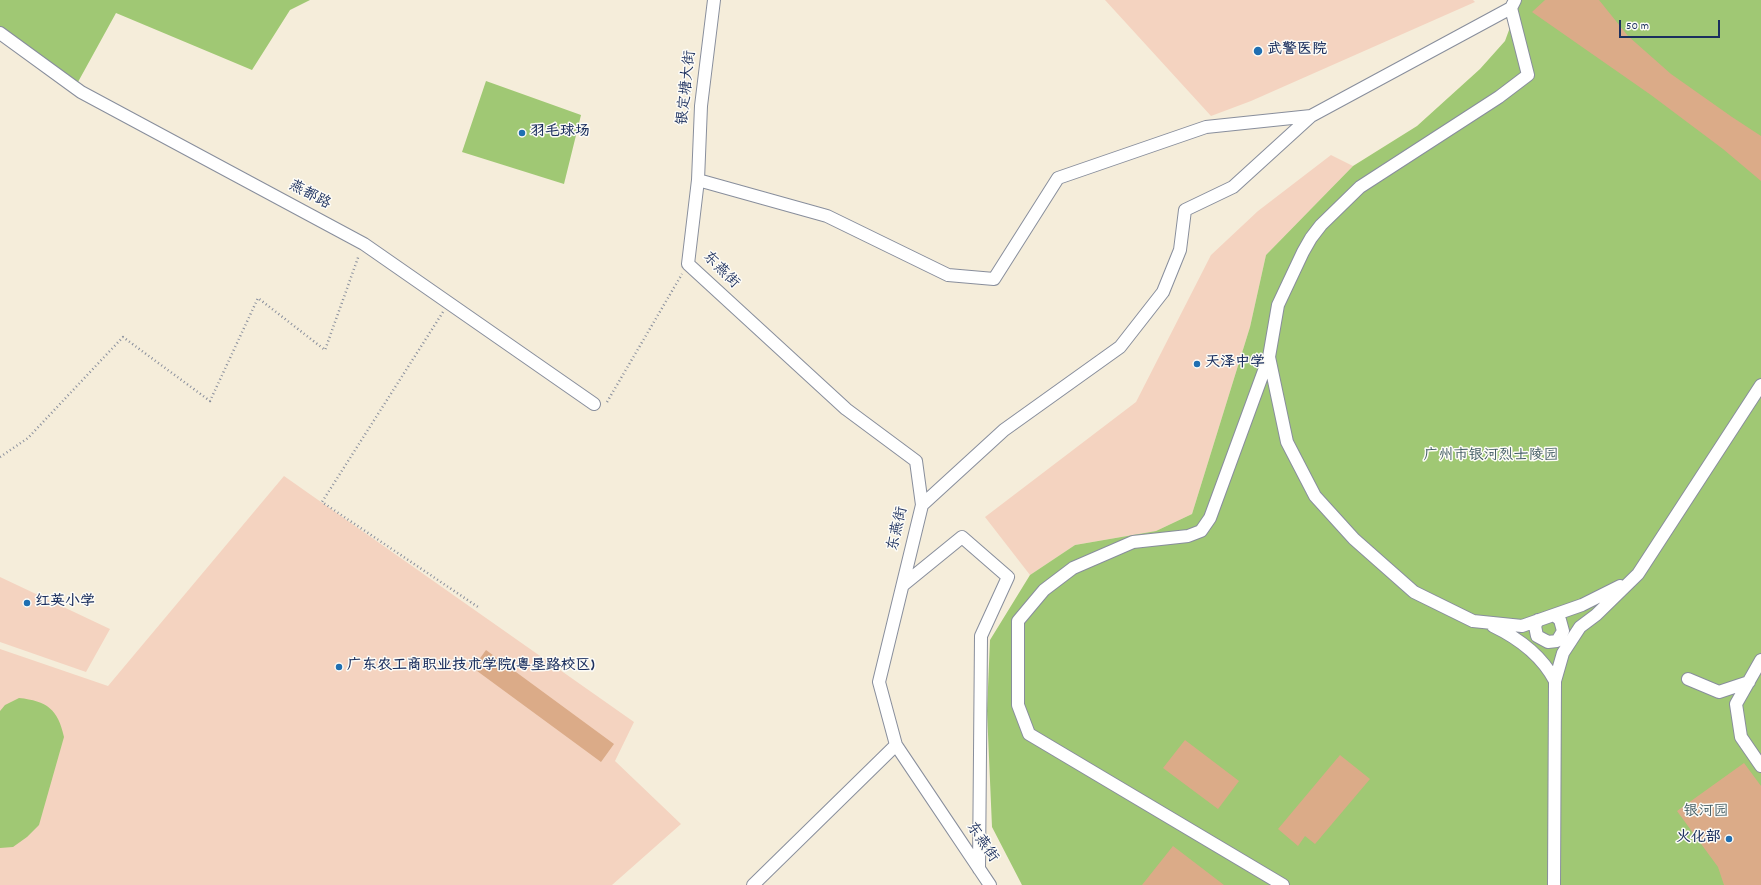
<!DOCTYPE html>
<meta charset="utf-8">
<style>
body{margin:0}
#map{position:relative;width:1761px;height:885px;overflow:hidden;background:#f5edda;font-family:Dekko,sans-serif}
canvas{display:block}
.scale{position:absolute;left:1619px;top:20px;width:101px;height:18px;box-sizing:border-box;border:2px solid #1b2f5e;border-top:0;padding-left:5px;font-size:12px;line-height:14px;white-space:nowrap;color:#1b2f5e;-webkit-text-stroke:3px #fdfcf7;paint-order:stroke}
</style>
<div id="map">
<canvas width="1761" height="885"></canvas>
<div class="scale">50 m</div>
</div>
<script>
const ctx = document.querySelector('canvas').getContext('2d');
ctx.lineJoin = 'round';
function paint(path, color) { ctx.fillStyle = color; ctx.fill(path, 'evenodd'); }
function trace(path, color, width, dash) { ctx.strokeStyle = color; ctx.lineWidth = width; ctx.lineCap = dash ? 'butt' : 'round'; ctx.setLineDash(dash || []); ctx.stroke(path); }
function label(font, color, halo, rows, align = 'center') {
  ctx.font = font + ' Dekko,"LXGW WenKai TC",sans-serif'; ctx.lineWidth = 3; ctx.setLineDash([]); ctx.textBaseline = 'middle'; ctx.strokeStyle = halo; ctx.fillStyle = color; for (const [text, x, y, turn = 0] of rows) {
    ctx.save(); ctx.translate(x, y); ctx.rotate((+turn || 0) * Math.PI / 180); ctx.textAlign = isNaN(turn) ? turn : align; if (halo) ctx.strokeText(text, 0, 0); ctx.fillText(text, 0, 0); ctx.restore();
  }
}
paint(new Path2D(`
 M1105,0H1473L1475,2L1251,101L1211,116Z
 M1331,155L1353,166L1266,255L1250,327L1192,514L1156,531L1075,545L1030,575L985,517L1136,402L1211,255L1258,211Z
 M284,476L634,722L615,761L681,824L612,885H0V649L108,686Z
 M0,577L110,629L86,672L0,642Z`), '#f4d3c0');
paint(new Path2D(`
 M0,0H310L290,10L252,70L116,13L78,82L0,31Z
 M1520,0H1761V885H1022L992,827L987,711L990,640L1030,575L1075,545L1156,531L1192,514L1250,327L1266,255L1353,166L1417,126L1480,69L1505,41Z
 M486,81L581,115L564,184L462,152Z
 M19,698C47,701 58,709 64,737L39,825L27,837L13,847L0,848V711L5,705Z`), '#a0c874');
paint(new Path2D(`
 M1545,0H1599L1628,36L1671,74L1732,117L1761,136V181L1723,149L1651,95L1532,12Z
 M486,650L614,744L601,762L473,668Z
 M1185,740L1239,781L1218,809L1163,768Z
 M1340,755L1370,779L1315,844L1305,836L1298,846L1278,829Z
 M1744,763L1761,786V885H1724L1718,867L1677,811Z
 M1173,846L1224,885H1142Z`), '#dbab88');
const minor = new Path2D(`
 M714,0L701,106L698,180L688,264L846,409L916,461L922,505L879,682L896,745L990,885
 M0,33L81,92L364,244L594,404
 M698,180L827,216L948,275L994,279L1058,178L1206,127L1311,116L1511,8L1515,0
 M1269,357L1287,442L1315,496L1354,539L1414,592L1473,621L1522,626L1582,605L1620,586
 M922,505L1004,430L1120,347L1163,292L1180,250L1185,210L1233,187L1311,116
 M903,585L962,537L1008,577L981,636L979,869
 M1538,620L1535,626L1537,636L1548,642L1557,641L1563,631L1560,620L1554,615
 M1493,626C1518,638 1542,656 1555,681
 M1761,660L1736,704L1741,737L1761,766
 M1688,679L1719,692L1749,682
 M753,885L896,745
 M1283,885L1029,734L1018,705V621L1044,590L1073,568L1133,542L1188,536L1201,531L1210,518L1269,357L1278,305L1303,252L1311,238L1321,225L1360,187L1499,97L1528,75L1511,8
 M1554,885L1555,681L1563,653L1580,627L1596,615L1638,574L1761,385`);
trace(minor, '#888e9c', 14);
trace(new Path2D(`
 M443,312L322,502L478,607
 M607,402L682,274
 M0,457L28,438L123,337L210,401L258,298L325,350L359,255`), '#888e9c', 2.5, [1, 3]);
trace(minor, '#fff', 12);
for (const [x, y, r, color] of [
 [1258,51,5,"#1f6fb2"],
 [522,133,4,"#1f6fb2"],
 [1197,364,4,"#1f6fb2"],
 [27,603,4,"#1f6fb2"],
 [339,667,4,"#1f6fb2"],
 [1729,839,4,"#1f6fb2"]
]) { const dot = new Path2D(); dot.arc(x, y, r, 0, 2 * Math.PI); ctx.fillStyle = color; ctx.fill(dot); trace(dot, '#fdfcf7', 1.5); }
label('bold 15px', '#1b2f5e', '#fdfcf7', [
 ["武警医院",1267,51],
 ["羽毛球场",530,133],
 ["天泽中学",1205,364],
 ["红英小学",35,603],
 ["广东农工商职业技术学院(粤垦路校区)",347,667],
 ["火化部",1721,839,"right"]
], 'left');
label('15px', '#1b2f5e', '#fdfcf7', [
 ["银定塘大街",688,88,-84],
 ["燕都路",309,196,28],
 ["东燕街",720,271,45],
 ["东燕街",899,529,-77],
 ["东燕街",981,843,56]
]);
label('15px', '#435d65', '#fdfcf7', [
 ["广州市银河烈士陵园",1491,457],
 ["银河园",1706,813]
]);
</script>
